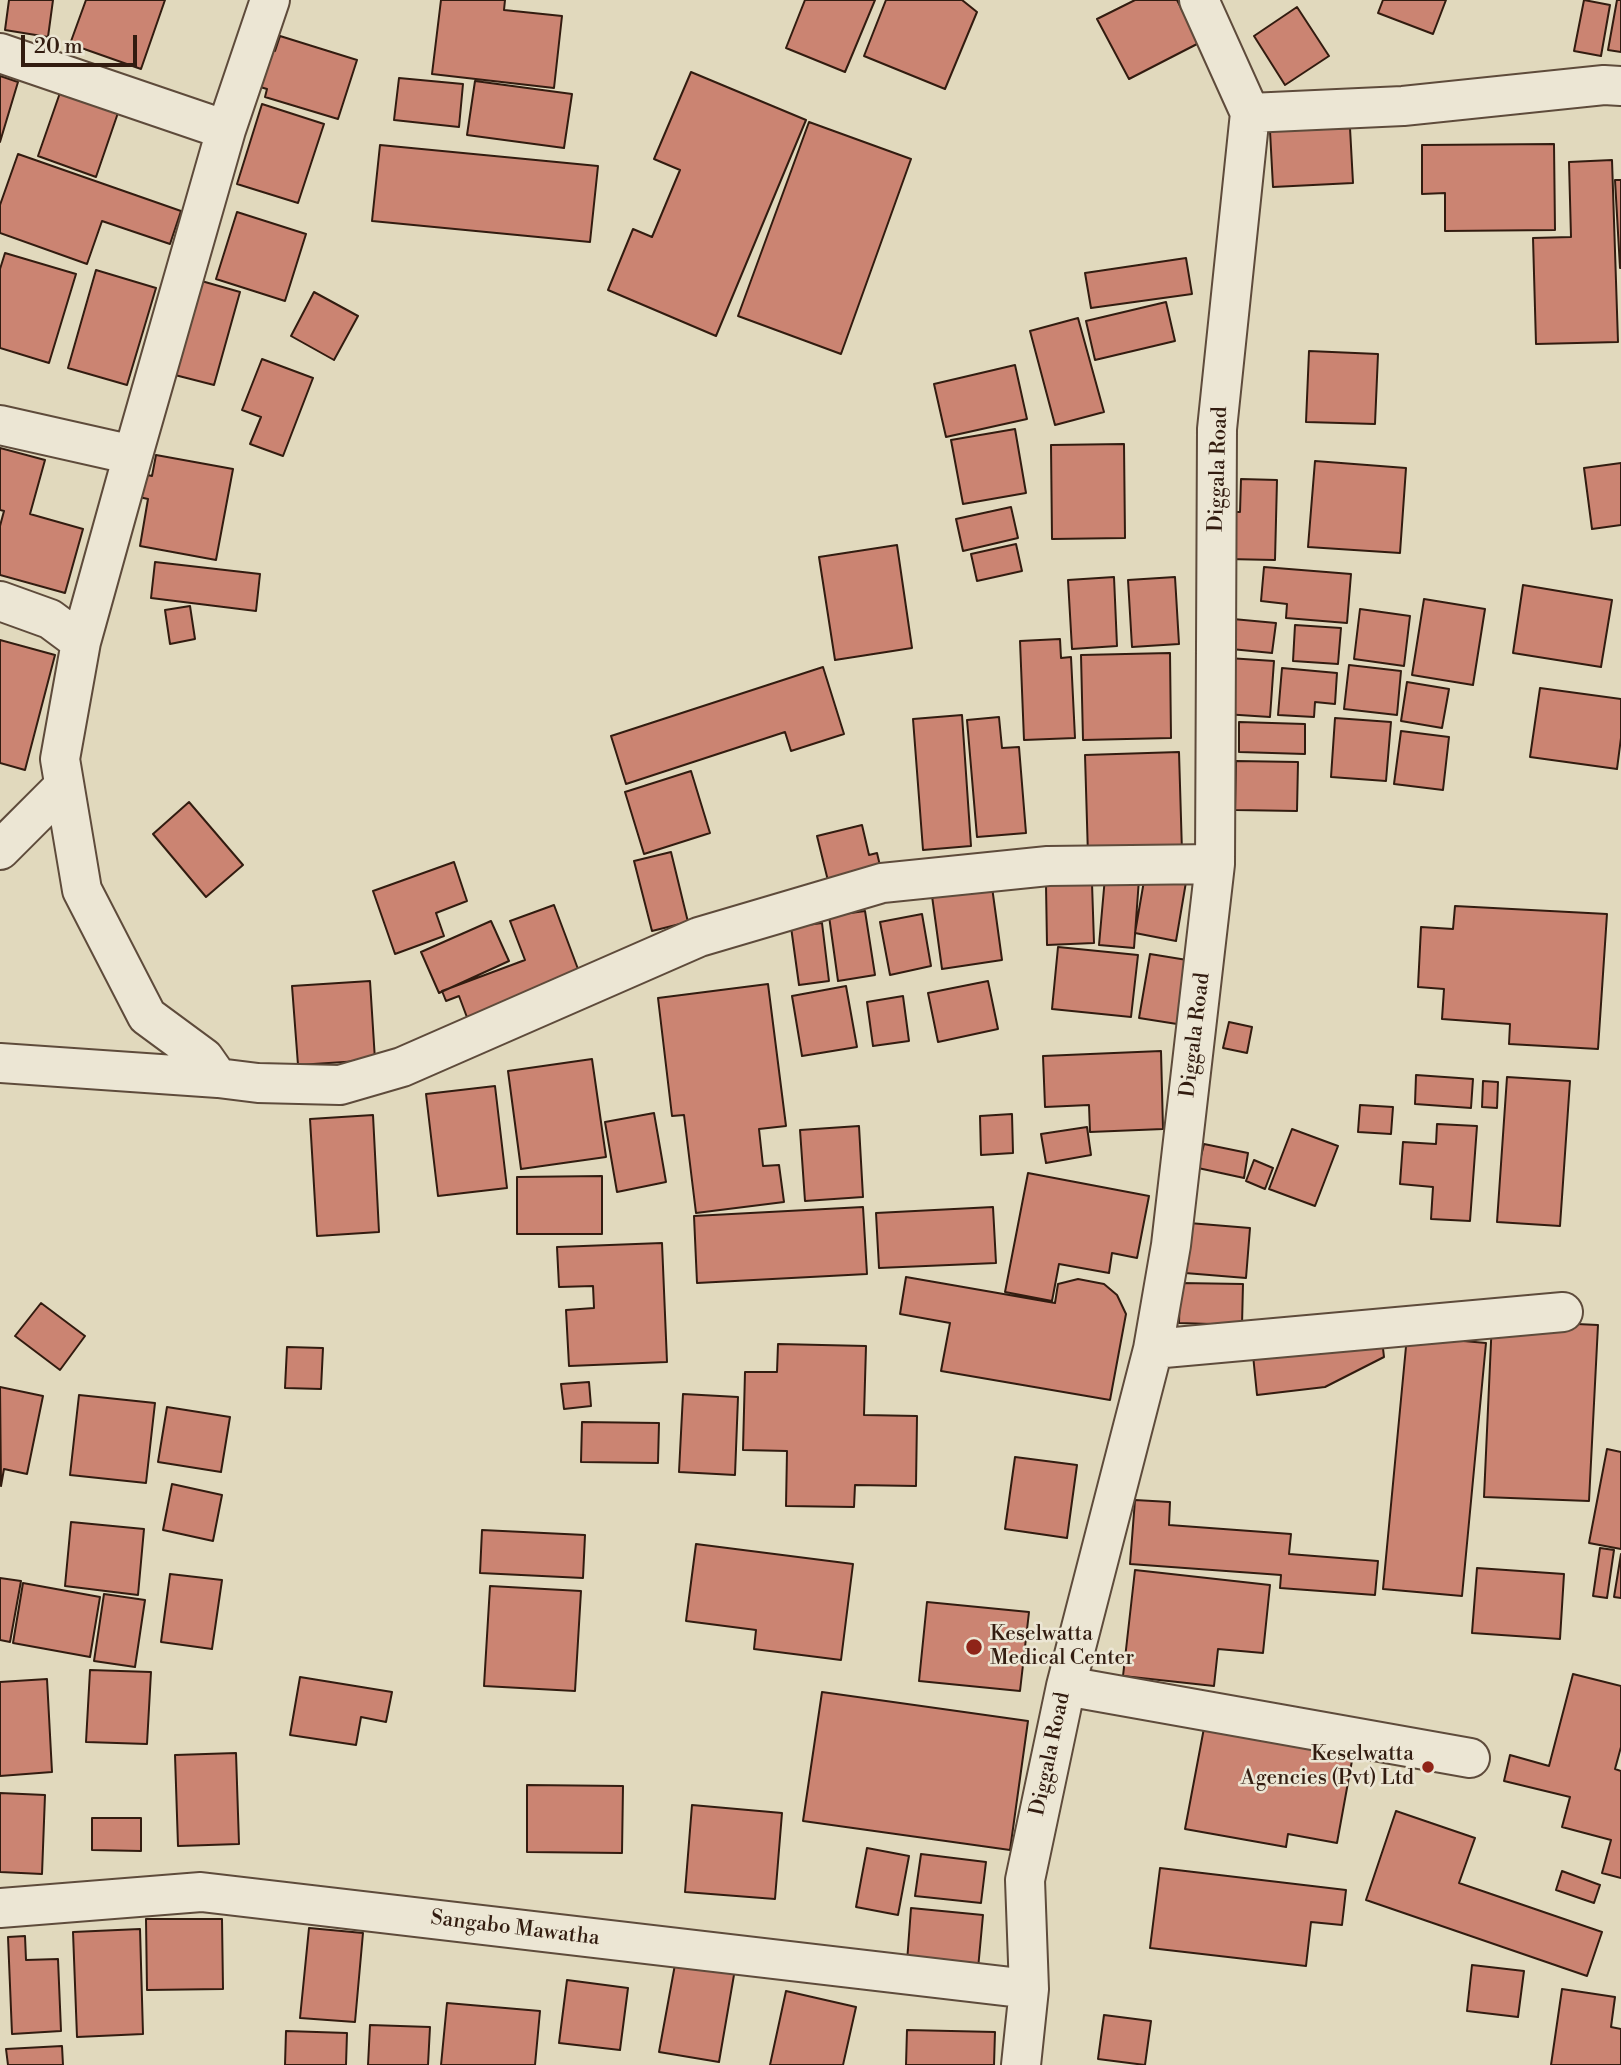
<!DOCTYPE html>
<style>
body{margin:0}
#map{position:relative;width:1621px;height:2065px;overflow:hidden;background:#e1d9bd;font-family:"Libre Bodoni",serif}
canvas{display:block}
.scale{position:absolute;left:21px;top:35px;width:116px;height:32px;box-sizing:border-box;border:4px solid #321c10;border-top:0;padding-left:9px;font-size:21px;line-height:24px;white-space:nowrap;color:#321c10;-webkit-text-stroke:5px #ece6d4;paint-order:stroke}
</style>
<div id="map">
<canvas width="1621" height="2065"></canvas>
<div class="scale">20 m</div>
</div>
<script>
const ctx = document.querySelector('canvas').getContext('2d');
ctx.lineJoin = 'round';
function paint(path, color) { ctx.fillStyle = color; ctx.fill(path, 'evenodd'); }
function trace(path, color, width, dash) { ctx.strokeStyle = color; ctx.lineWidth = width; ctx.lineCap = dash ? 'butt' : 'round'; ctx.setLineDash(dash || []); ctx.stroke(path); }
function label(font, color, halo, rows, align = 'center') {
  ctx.font = font + ' "Libre Bodoni",serif'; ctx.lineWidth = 5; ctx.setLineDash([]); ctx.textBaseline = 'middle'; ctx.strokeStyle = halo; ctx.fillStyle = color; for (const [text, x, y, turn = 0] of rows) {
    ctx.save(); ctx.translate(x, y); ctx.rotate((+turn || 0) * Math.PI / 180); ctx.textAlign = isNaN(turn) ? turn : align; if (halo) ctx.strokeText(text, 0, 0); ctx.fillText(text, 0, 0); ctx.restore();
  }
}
const building = new Path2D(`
 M9,0H53L48,37L5,30Z
 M86,0H165L141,69L70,44Z
 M441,0H505L504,10L562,16L554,88L432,74Z
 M805,0H875L845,72L786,48Z
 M886,0H962L977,12L945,89L864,56Z
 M1135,0H1177L1199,43L1129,79L1097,19Z
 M1383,0H1446L1433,34L1378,13Z
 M1584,0L1610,5L1601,56L1574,51Z
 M1617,0H1621V52L1608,50Z
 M1297,7L1329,56L1285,85L1254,36Z
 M280,36L357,60L338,119L265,97L267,89L250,84L261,47L275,51Z
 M691,72L806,120L716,336L608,290L633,229L652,237L680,170L654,159Z
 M0,76L18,82L0,142Z
 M399,78L463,84L459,127L394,120Z
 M475,81L572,94L564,148L467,135Z
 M62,87L120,107L96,177L38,156Z
 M262,104L324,124L298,203L237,184Z
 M809,122L911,159L841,354L738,316Z
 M1350,128L1353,183L1273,187L1270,131Z
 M1554,144L1555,230L1445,231V193L1422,194V145Z
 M380,145L598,166L590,242L372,221Z
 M18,154L181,211L170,244L102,221L87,264L0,233V205Z
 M1612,160L1618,342L1536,344L1533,238L1571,237L1569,162Z
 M1615,180H1621V268H1620Z
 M237,212L306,234L285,301L216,279Z
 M5,253L76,274L49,363L0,348V269Z
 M1186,258L1192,294L1091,308L1085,273Z
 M96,270L156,288L127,385L68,368Z
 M198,280L240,292L214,385L171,374Z
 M314,292L358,316L334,360L291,336Z
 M1166,302L1175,341L1095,360L1086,321Z
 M1078,318L1104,412L1055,425L1030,331Z
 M1309,351L1378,354L1375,424L1306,422Z
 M262,359L313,378L283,456L250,444L261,417L242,410Z
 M1015,365L1027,419L946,437L934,384Z
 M1015,429L1026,493L963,504L951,440Z
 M1124,444L1125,538L1052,539L1051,445Z
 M0,448L45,460L30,514L83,529L65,593L0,575V526L4,511L0,510Z
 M156,455L233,469L216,560L140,546L148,499L139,497L143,474L152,476Z
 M1315,461L1406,468L1400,553L1308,547Z
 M1621,463V525L1592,529L1584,468Z
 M1241,479L1277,480L1275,560L1227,559L1228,512H1240Z
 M1011,507L1018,538L963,551L956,519Z
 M1016,544L1022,571L977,581L971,554Z
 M897,545L912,648L835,660L819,557Z
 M155,562L260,574L256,611L151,598Z
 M1264,567L1351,574L1347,623L1286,618L1287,604L1261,601Z
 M1114,577L1117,646L1072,649L1068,580Z
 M1175,577L1179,644L1132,647L1128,580Z
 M1523,585L1612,600L1601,667L1513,653Z
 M1424,599L1485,609L1473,685L1412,675Z
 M190,606L195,639L170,644L165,610Z
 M1360,609L1410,616L1404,666L1354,659Z
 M1233,619L1276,623L1272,653L1231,649Z
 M1295,625L1341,628L1338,664L1293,661Z
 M1060,639L1061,658L1071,657L1075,738L1024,740L1020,641Z
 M0,640L55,655L25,770L0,763Z
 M1170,653L1171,738L1083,740L1081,655Z
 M1228,658L1274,661L1270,717L1224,714Z
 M1349,665L1401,671L1397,715L1344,709Z
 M823,667L844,734L791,751L785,732L626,784L611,736Z
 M1282,668L1337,673L1335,704L1315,702L1314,717L1278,715Z
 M1407,682L1449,689L1442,728L1401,721Z
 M1540,688L1621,699V738L1617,769L1530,757Z
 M962,715L971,846L923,850L913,719Z
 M999,717L1002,748L1019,747L1026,833L977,837L967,720Z
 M1335,718L1391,722L1386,781L1331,777Z
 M1239,722L1305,724V754L1239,752Z
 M1401,731L1449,737L1443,790L1394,784Z
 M1179,752L1182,852L1088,856L1085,755Z
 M1236,761L1298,762L1297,811L1235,810Z
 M691,771L710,833L644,854L625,792Z
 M189,802L243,865L206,897L153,834Z
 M862,825L869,855L877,853L882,874L831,893L817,836Z
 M671,852L688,922L652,931L634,861Z
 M454,862L467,901L436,913L444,936L395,954L373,891Z
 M1145,875L1186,882L1176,941L1135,933Z
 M1105,877L1139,879L1134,948L1099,945Z
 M1092,883L1094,943L1047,945L1046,885Z
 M992,887L1002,960L942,969L932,896Z
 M554,905L581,977L468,1020L459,996L446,1001L442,991L525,960L510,921Z
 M1455,906L1607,914L1598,1049L1509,1044L1510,1024L1442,1019L1444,989L1418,987L1421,927L1453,929Z
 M865,911L875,975L838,981L829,916Z
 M922,914L931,966L890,975L880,922Z
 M491,921L509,961L439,993L421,952Z
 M822,923L829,981L799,985L791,927Z
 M1058,947L1138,955L1131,1017L1052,1009Z
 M1150,954L1187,960L1177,1024L1139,1018Z
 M370,981L375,1060L298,1065L292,986Z
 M988,981L998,1029L938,1042L928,993Z
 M768,984L786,1126L759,1129L763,1166L779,1165L784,1202L696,1213L684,1115L672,1116L658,998Z
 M846,986L857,1047L802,1056L792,996Z
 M903,996L909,1041L873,1046L867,1002Z
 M1229,1022L1252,1027L1247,1053L1223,1048Z
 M1161,1051L1163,1129L1090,1132L1089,1105L1045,1107L1043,1056Z
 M592,1059L606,1157L521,1169L508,1071Z
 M1416,1075L1473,1079L1471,1108L1415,1104Z
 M1507,1077L1570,1081L1560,1226L1497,1222Z
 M1483,1081L1498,1082L1497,1108L1482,1107Z
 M495,1086L507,1188L438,1196L426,1094Z
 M1360,1105L1393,1107L1391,1134L1358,1132Z
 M654,1113L666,1182L617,1192L605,1122Z
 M1012,1114L1013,1153L981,1155L980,1116Z
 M373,1115L379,1232L317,1236L310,1119Z
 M1437,1124L1477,1126L1470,1221L1431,1219L1433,1187L1400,1184L1403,1142L1436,1144Z
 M859,1126L863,1197L805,1201L800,1130Z
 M1087,1127L1091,1155L1046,1163L1041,1134Z
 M1292,1129L1338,1146L1315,1206L1269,1189Z
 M1204,1144L1248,1153L1244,1178L1198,1168Z
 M1254,1160L1273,1168L1265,1189L1246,1181Z
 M1028,1173L1149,1196L1137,1258L1112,1253L1109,1273L1059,1264L1052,1301L1005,1292Z
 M602,1176V1234H517V1177Z
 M863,1207L867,1274L697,1283L694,1216Z
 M993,1207L996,1263L879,1268L876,1213Z
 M1189,1223L1250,1228L1246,1278L1185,1273Z
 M662,1243L667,1362L569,1366L566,1310L594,1308L593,1286L559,1287L557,1247Z
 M906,1277L1055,1303L1058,1284L1078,1279L1104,1284L1117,1295L1126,1314L1110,1400L941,1371L950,1323L900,1314Z
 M1180,1283L1243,1284L1242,1325L1179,1323Z
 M41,1303L85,1336L60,1370L15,1336Z
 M1492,1320L1598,1325L1589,1501L1484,1497Z
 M1407,1336L1486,1343L1462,1596L1383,1589Z
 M1382,1340L1384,1357L1325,1387L1257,1395L1253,1355Z
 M778,1344L866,1346L864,1415L917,1416L916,1486L855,1485L854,1507L786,1506L787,1451L743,1450L745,1372H777Z
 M287,1347L323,1348L321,1389L285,1388Z
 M589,1382L591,1406L564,1409L561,1384Z
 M0,1387L43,1396L27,1474L4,1469L1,1486Z
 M683,1394L738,1397L735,1475L679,1472Z
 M79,1395L155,1403L146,1483L70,1475Z
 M167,1407L230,1417L221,1472L158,1462Z
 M582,1422L659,1423L658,1463L581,1462Z
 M1607,1449L1621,1452V1549L1589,1543Z
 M1015,1457L1077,1465L1067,1538L1005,1529Z
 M172,1484L222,1495L213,1541L163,1530Z
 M1135,1500L1170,1502L1169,1525L1291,1534L1289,1554L1378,1561L1375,1595L1280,1588L1281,1575L1130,1564Z
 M71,1522L144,1529L138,1595L65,1586Z
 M482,1530L585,1535L583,1578L480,1573Z
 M696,1544L853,1564L841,1660L754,1649L756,1630L686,1621Z
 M1600,1548L1614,1550L1607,1598L1593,1596Z
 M1621,1554V1598L1614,1597Z
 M1477,1568L1564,1574L1560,1639L1472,1633Z
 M1135,1570L1270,1585L1263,1653L1218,1649L1214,1686L1123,1676Z
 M170,1574L222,1580L212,1649L161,1642Z
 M0,1578L21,1581L10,1642L0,1640Z
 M23,1583L100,1597L90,1657L13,1643Z
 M490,1586L581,1591L575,1691L484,1686Z
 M104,1594L145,1600L135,1667L94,1661Z
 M927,1602L1029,1612L1020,1691L919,1681Z
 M90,1670L151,1672L147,1744L86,1742Z
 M1573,1674L1621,1686V1747L1615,1769L1621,1771V1878L1602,1873L1611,1840L1562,1827L1570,1797L1504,1781L1510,1755L1549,1766Z
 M300,1677L392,1692L386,1722L361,1717L356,1745L290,1735Z
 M47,1679L52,1772L0,1776V1682Z
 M822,1692L1028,1721L1010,1850L803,1821Z
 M1204,1728L1353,1755L1337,1843L1288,1834L1286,1847L1185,1829Z
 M236,1753L239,1844L178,1846L175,1755Z
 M527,1785L623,1786L622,1853L527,1852Z
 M0,1793L45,1795L42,1874L0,1872Z
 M692,1805L782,1813L775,1899L685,1892Z
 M1396,1811L1475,1838L1459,1883L1602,1932L1587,1976L1366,1900Z
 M92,1818H141V1851L92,1850Z
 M867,1848L909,1856L898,1915L856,1907Z
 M921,1854L986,1862L981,1903L915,1896Z
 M1160,1868L1346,1890L1342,1925L1311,1922L1306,1966L1150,1948Z
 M1562,1871L1600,1885L1594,1903L1556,1890Z
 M911,1908L983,1915L978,1969L907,1962Z
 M146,1919H222L223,1989L147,1990Z
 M309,1928L363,1933L355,2022L300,2018Z
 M140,1929L143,2034L77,2037L73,1932Z
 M25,1936L26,1960L58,1959L61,2031L12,2034L8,1937Z
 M676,1959L735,1969L719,2062L659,2052Z
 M1472,1965L1524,1971L1518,2017L1467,2011Z
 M567,1980L628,1988L620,2050L559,2043Z
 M1562,1989L1615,1997L1611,2027L1621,2029V2065H1551Z
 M786,1991L856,2007L843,2065H770Z
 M447,2003L540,2011L535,2065H441Z
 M1104,2015L1151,2021L1145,2065L1098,2059Z
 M370,2025L430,2027L428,2065H368Z
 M907,2030L995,2032L994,2065H906Z
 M286,2031L347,2033L346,2065H285Z
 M62,2046L63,2065H8L6,2049Z`);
paint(building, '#cb8472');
trace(building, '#321c10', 2);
const minor = new Path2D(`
 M0,53L226,130
 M1250,113L1403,106L1604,85L1621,86
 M0,425L133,455
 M0,601L50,619L81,642L133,455L226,130L270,0
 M81,642L60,759L82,890L147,1016L204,1058L218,1078L258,1083L340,1085L402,1067L699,937L882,883L1048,866L1215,864
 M0,850L64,786
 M0,1063L218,1078
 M1153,1349L1563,1312
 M1066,1686L1470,1758
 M0,1908L201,1892L1029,1989
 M1021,2065L1029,1989L1025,1880L1066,1686L1153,1349L1171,1245L1215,864L1217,429L1250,113L1199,0`);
trace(minor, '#5e4b3b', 42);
trace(minor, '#ece6d4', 38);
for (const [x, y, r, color] of [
 [974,1647,9,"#8f2418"],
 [1428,1767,7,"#8f2418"]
]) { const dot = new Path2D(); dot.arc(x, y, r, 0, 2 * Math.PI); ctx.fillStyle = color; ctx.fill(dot); trace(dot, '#ece6d4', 2.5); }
label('21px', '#321c10', '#ece6d4', [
 ["Diggala Road",1219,469,-88],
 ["Diggala Road",1196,1035,-83],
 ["Diggala Road",1051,1754,-78],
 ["Sangabo Mawatha",515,1929,7]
]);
label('21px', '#321c10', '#ece6d4', [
 ["Keselwatta",990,1635],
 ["Medical Center",990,1659],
 ["Keselwatta",1414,1755,"right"],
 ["Agencies (Pvt) Ltd",1414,1779,"right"]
], 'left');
</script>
